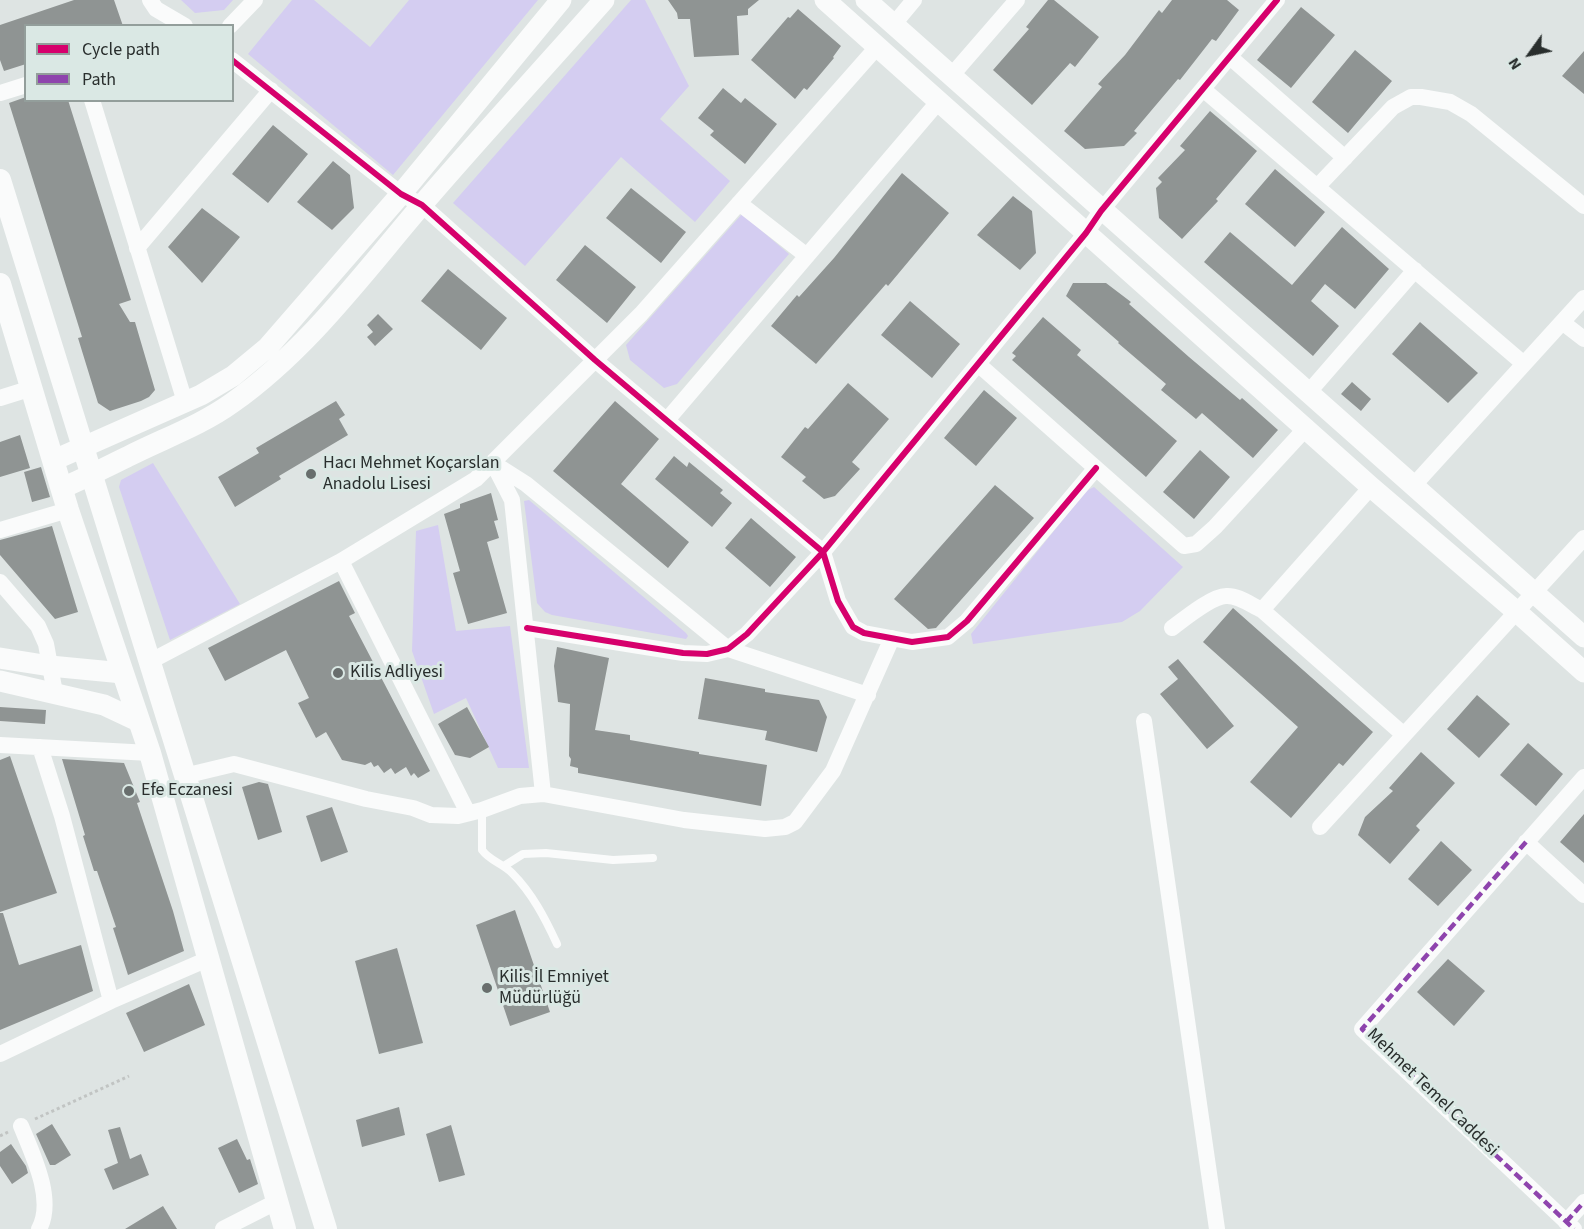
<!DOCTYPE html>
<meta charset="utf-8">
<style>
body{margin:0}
#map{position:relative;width:1584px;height:1229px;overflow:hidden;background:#dee4e3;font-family:"Source Sans 3",sans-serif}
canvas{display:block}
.legend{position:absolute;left:24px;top:24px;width:210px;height:78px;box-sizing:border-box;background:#dae8e4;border:2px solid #939e9b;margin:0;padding:8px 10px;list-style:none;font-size:18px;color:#292e2d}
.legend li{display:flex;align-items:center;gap:12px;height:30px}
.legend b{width:30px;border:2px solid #939e9b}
.north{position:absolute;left:1500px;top:24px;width:60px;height:60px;-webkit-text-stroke:4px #dae8e4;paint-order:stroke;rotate:237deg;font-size:16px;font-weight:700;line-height:24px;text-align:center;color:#292e2d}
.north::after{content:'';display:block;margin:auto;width:21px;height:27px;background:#292e2d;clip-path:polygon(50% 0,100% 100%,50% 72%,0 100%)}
</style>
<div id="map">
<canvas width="1584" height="1229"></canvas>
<ul class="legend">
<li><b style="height:8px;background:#d6006c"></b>Cycle path</li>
<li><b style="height:8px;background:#8e44ad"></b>Path</li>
</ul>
<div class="north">N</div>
</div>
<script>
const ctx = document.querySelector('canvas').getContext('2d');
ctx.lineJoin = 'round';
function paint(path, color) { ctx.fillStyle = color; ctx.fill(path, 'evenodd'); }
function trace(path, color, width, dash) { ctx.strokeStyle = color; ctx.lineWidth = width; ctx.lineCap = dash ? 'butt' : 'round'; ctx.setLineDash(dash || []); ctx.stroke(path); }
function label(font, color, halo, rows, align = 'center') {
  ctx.font = font + ' "Source Sans 3",sans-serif'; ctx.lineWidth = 6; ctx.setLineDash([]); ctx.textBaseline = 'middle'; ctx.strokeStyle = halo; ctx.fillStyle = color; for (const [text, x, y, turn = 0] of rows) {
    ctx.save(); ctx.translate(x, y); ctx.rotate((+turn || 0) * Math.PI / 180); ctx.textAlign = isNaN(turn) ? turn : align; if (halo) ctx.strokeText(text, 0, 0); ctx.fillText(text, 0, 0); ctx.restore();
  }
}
paint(new Path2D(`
 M181,0H233L224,10L195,13Z
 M292,0H314L370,47L409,0H538L393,175L248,54Z
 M631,0H645L689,86L660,119L730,181L695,222L621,157L525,266L453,203Z
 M742,214L789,254L677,384L664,388L630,360L626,345Z
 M153,463L240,604L170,640L119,487L121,480Z
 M1094,487L1183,567L1140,611L1122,622L973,644L971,634L1086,491Z
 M529,500L686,633L688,636L686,639L552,615L545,612L537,603L524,501Z
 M438,525L456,631L510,626L529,768H498L466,698L434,714L412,651L416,531Z`), '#d4cdf1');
paint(new Path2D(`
 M74,0H114L123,26H26V64L4,71L0,60V25Z
 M668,0H759L748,9V15L737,16L739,55L694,57L690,19H678L677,13Z
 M1048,0H1054L1099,37L1075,67L1070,63L1032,105L993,70L1029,29L1026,27Z
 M1172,0H1227L1239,10L1216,41L1212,39L1180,80L1178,79L1134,131L1137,133L1124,146L1085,149L1064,131L1102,87L1098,84L1125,55L1159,10L1162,13Z
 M1301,7L1335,35L1291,88L1257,60Z
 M798,9L841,46L833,57L834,58L807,90L804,88L795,99L751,60L788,17L790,18Z
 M1355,50L1392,81L1348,133L1312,102Z
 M1584,51V94L1562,76Z
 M723,88L741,103L745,98L777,124L745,164L710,135L714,131L698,118Z
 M26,97V100H68L131,300L119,304L130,322H135L155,390L149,397L141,401L110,411L98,403L78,338L82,337L9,103Z
 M1210,111L1257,151L1216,199L1218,201L1182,239L1159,218L1156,188L1162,182L1158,178L1185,150L1180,146Z
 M273,125L308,154L268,203L232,174Z
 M333,161L350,175L354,208L332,230L297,202Z
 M1275,169L1325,212L1295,247L1245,204Z
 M902,173L949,213L888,286L886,284L816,364L771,326L797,295L799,297L834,258Z
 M631,188L686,232L661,263L606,218Z
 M1013,196L1032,211L1036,253L1020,270L977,235Z
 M202,208L240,237L202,283L168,247Z
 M1342,227L1389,269L1355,309L1325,284L1311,301L1339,326L1313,356L1204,262L1230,232L1292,285Z
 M585,245L636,287L607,323L556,280Z
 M448,269L507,318L481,350L421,301Z
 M1073,283H1106L1131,302L1129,304L1189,357L1240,400L1242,398L1278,430L1253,458L1202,413L1196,419L1161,390L1166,384L1118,343L1119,342L1066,296Z
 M910,301L960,344L932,378L881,335Z
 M378,314L393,329L375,346L367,337L373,332L367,325Z
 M1043,317L1081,350L1077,355L1177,441L1146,477L1012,360L1016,356L1012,353Z
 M1420,322L1478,373L1448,403L1392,354Z
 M1352,382L1371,399L1361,411L1341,394Z
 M848,383L889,419L852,462L860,469L835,496L824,499L802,481L806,477L781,457L805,427L808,429Z
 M984,390L1017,418L976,466L944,438Z
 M336,401L345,415L339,419L348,435L279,476L281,479L235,507L218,477L259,453L256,448Z
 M615,401L659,439L621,484L689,542L668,568L553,471Z
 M20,435L30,468L0,477V442Z
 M1200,450L1230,477L1194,519L1163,492Z
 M674,456L687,467L689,462L723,490L720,493L732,503L712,527L655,479Z
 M41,467L50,497L32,502L24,472Z
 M995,485L1034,518L936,628L928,629L894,599Z
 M491,493L498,520L494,521L499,538L487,542L507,613L468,624L453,573L460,571L444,514L460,508V504Z
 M751,518L796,557L770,587L725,548Z
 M52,526L78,612L55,619L0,555V540Z
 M339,581L355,613L349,616L430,771L418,778L414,773L411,776L406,767L395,774L391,768L384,773L378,765L374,767L371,762L365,765L342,760L326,732L316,738L298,703L309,698L286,650L225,681L208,648Z
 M1233,608L1373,732L1343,766L1339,763L1291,818L1250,782L1298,727L1203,642Z
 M557,647L609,658L595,730L630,735V740L699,752V754L767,765L761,806L578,773V768L570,766L571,759L569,756L570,704L558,702L554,666Z
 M1178,659L1234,726L1207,749L1160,694L1178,679L1168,667Z
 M705,678L765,689V692L819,700L827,717L817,752L765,740L767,731L698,719Z
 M1477,695L1510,724L1479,758L1447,729Z
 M0,707L46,710L45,724L0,721Z
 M467,707L489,747L470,758L455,755L438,724Z
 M1528,743L1563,774L1536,806L1500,775Z
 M1421,752L1455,783L1416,826L1420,830L1390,864L1358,835L1365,817L1393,791L1389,788Z
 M10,756L57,893L0,912V760Z
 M62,759L124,763L140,802L137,803L173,911L184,951L128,975L113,928L116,927L97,871H94L83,836L85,835Z
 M259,782L268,784L282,832L258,840L242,787Z
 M332,807L348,852L321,862L306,816Z
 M1584,814V863L1560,842Z
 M1441,841L1472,870L1438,906L1408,879Z
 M515,910L550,1012L510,1026L476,925Z
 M0,913H3L19,965L81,945L93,991L0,1030Z
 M397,948L423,1043L379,1054L355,961Z
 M1448,959L1485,991L1454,1026L1417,992Z
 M189,984L205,1025L144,1052L126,1013Z
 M399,1107L405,1135L362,1147L356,1120Z
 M52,1124L71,1155L55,1165H50L36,1134Z
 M451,1125L465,1175L439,1182L426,1134Z
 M120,1127L130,1159L141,1154L149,1175L113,1190L104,1169L118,1163L108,1130Z
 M237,1139L247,1160L250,1159L258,1184L239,1193L218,1148Z
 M11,1144L26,1166L28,1173L12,1184L0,1166V1152Z
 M163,1206L177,1229H125Z`), '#8f9493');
trace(new Path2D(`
 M35,1119L129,1076
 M0,1136L8,1132`), '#c1c4c3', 3, [3, 3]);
trace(new Path2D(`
 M482,810V850C490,861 502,863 512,873C532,893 545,918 557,944
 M504,866L523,854L546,853L613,860L653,858`), '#fafbfb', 8);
trace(new Path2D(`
 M150,0L156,9L185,26
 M894,24L914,0
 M230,26L255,0
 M1230,57L1345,158
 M232,60L401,194L422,205L595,360L823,552L838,601L853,627L864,633L912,642L948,637L967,621L1096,468
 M952,75L1017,0
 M1204,90L1524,364
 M0,93L26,85
 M92,100L185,402
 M1317,187L1393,107L1411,97H1421L1450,102L1471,114L1584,206
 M739,203L807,256
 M137,248L271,90
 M1562,322L1584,339
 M978,364L1184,546L1196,544L1215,527L1307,427
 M1308,393L1415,270
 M0,398L32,388
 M667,420L939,101
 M493,463L526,484L728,649L868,695
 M493,463L512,500L543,794
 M1414,485L1584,298
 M0,530L68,510
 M341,561L468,813
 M0,582L38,626L46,644L55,693
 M1262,610L1371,487
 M527,628L683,653L707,654L728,649L747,634L823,552L1086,233L1101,211L1277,0
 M1172,628C1184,619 1212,596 1226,596C1238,595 1251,605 1262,610L1404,735
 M149,662L341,561L476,479L641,314L878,46
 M1144,721L1217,1229
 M0,745L150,753
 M40,747L62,816L111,1001
 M184,776L234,764L366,799L413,808L431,815L458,816L482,810L520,796L543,794L684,820L765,829L785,827L795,822L833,771L892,638
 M1320,827L1584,538
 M1526,842L1584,895
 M0,1054L111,1001L208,959
 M21,1126C33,1155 55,1200 39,1229
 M1566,1222L1584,1202
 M223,1229L278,1201
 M1574,1229L1362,1029L1584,777`), '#fafbfb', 16);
trace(new Path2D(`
 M825,0L1371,487L1517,612L1584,672
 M866,0L1584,637
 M54,460L201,395L233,376L268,347L401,194L561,0
 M62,488C86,478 104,468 127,457C162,439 200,426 232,403C307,350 362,275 420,207C480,137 543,69 604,0
 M0,658L50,666L123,673
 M0,681L104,705L138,721`), '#fafbfb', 21);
trace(new Path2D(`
 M0,180L326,1229
 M0,284L68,510L150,753L285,1229`), '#fafbfb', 22);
trace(new Path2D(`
 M1526,842L1362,1029L1574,1229
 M1566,1222L1584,1202`), '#8e44ad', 4.5, [9, 4.5]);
trace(new Path2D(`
 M232,60L401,194L422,205L595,360L823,552L838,601L853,627L864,633L912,642L948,637L967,621L1096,468
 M527,628L683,653L707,654L728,649L747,634L823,552L1086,233L1101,211L1277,0`), '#d6006c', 6);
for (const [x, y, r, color] of [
 [311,474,6,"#686e6d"],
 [338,673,6,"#686e6d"],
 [129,791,6,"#686e6d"],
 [487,988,6,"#686e6d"]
]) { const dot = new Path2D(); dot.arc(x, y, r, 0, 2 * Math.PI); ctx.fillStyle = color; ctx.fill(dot); trace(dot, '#dae8e4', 2); }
label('18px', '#292e2d', '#dae8e4', [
 ["Hacı Mehmet Koçarslan",323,464],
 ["Anadolu Lisesi",323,485],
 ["Kilis Adliyesi",350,673],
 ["Efe Eczanesi",141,791],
 ["Kilis İl Emniyet",499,978],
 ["Müdürlüğü",499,999]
], 'left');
label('18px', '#292e2d', '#dae8e4', [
 ["Mehmet Temel Caddesi",1432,1093,44]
]);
</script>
